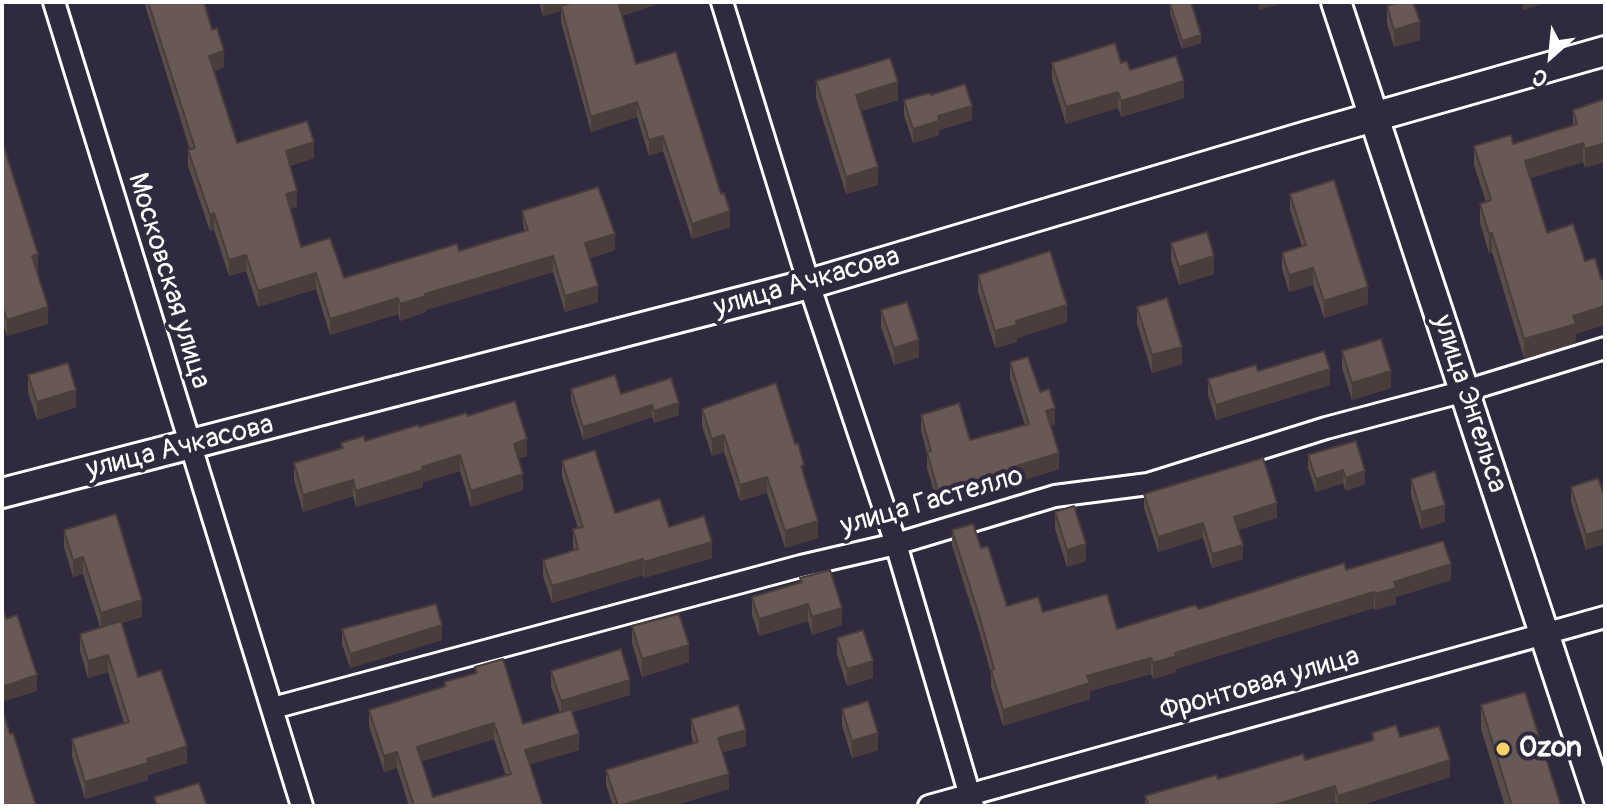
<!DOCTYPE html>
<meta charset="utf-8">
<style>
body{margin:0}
#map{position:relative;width:1607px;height:808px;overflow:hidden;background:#2f2a3d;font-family:Pangolin,sans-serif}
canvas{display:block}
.frame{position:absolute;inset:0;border:4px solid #fff;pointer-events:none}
.north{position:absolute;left:1511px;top:16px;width:80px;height:80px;-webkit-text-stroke:6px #2f2a3d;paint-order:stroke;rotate:207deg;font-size:22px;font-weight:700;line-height:32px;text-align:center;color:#fff}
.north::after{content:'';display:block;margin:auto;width:28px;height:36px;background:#fff;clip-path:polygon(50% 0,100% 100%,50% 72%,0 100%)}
</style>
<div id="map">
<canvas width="1607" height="808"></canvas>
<div class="frame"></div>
<div class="north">С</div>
</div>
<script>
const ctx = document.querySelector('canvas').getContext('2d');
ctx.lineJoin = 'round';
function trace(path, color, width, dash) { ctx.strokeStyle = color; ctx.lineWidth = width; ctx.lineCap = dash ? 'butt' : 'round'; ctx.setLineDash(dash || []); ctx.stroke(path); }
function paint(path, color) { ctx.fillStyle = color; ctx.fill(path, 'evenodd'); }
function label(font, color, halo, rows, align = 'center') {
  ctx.font = font + ' Pangolin,sans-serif'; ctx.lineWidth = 8; ctx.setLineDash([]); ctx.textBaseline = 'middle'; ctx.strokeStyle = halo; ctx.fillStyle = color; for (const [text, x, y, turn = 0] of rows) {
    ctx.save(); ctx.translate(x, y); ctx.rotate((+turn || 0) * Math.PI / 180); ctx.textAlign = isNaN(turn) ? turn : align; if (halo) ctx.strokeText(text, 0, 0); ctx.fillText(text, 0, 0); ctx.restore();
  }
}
const street = new Path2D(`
 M54,2L302,806
 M722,2L809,284L896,544L973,806
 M273,708L801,566L896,544L1055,496L1148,484L1326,428L1465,391L1605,348
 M929,806L1605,617`);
const secondary = new Path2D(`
 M1336,2L1601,806
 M2,493L809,284L1307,136L1605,51`);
trace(street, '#fff', 26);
trace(secondary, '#fff', 34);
trace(street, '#2f2a3d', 20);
trace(secondary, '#2f2a3d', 28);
paint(new Path2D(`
 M144,2H204L224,67L214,71L237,143L314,158L290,166L297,207L290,209L301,247L344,278L459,251L524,231L522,211L615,250L590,258L598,302L565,312L553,272L426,310V312L400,321L398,314L330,335L316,289L258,307L246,271L229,276L214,230L210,231L188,166V150H190Z
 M539,2H571V3L658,2V4L622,16L636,64L730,227L692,239L663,151L649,156L637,117L591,132L561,22V11L543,16Z
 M1170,4L1201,43L1182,49L1170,13Z
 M1387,6L1420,40L1394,47L1387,24Z
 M1052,63H1121L1130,70L1184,98L1121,117L1118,108L1066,124L1052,79Z
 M816,81L898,100L860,111L878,185L846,194L816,98Z
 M931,95L972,120L939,130V135L913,143L904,115V100Z
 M1605,99L1585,168L1583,162L1530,178L1576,334V343L1524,358L1492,252L1489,253L1480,223V204L1486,202L1474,165V146L1513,144L1573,126V110Z
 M2,141L38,270H36L48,324L7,336L2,321Z
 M1290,194L1368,304L1324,318L1313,285L1289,292L1282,269V253L1302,247L1290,210Z
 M1171,243L1214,274L1179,285L1171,260Z
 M978,275L1067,322L1017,338V342L995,348L978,292Z
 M1137,307L1182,364L1152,373L1137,324Z
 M881,310L919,357L894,365L881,327Z
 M1342,351L1391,388L1352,400L1342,368Z
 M1010,362L1040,392L1055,424L1051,426L1059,469L1011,484V487L938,507L927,468V453L921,431V415L970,440L1025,425L1010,379Z
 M1258,371L1330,385L1216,420L1208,395V379Z
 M28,375L76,407L37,420L28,392Z
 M571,389L621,394L679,415L654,423L652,417L583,440L571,401Z
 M702,409L804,476L818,538L785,548L767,493L740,501L724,452L712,456L702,426Z
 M419,427L527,456L518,458L523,490L471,507L460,471L423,482V487L356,507L353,496L303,512L294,480V463L341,449V443L365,441Z
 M1308,455L1365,471V484L1346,491L1343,483L1316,492L1308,468Z
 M562,461L615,513L669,527L712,558L644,578L643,575L552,603L543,576V560L574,550L573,546V529L578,528L562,477Z
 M1411,479L1445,522L1421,529L1411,496Z
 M1571,487L1604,499L1586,550L1571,502Z
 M1144,494L1277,518L1238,530L1243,559L1212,568L1203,538L1158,552L1144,508Z
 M1055,512L1086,561L1067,567L1055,529Z
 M64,530L142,617L122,623L138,677L187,763L148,775V780L85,799L72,756V739L124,723L108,672L88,678L80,651V634L100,627L83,574L73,577L64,547Z
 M952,530L981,548L1007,606L1043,612L1117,629L1346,570L1451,580L1396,597V604L1375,610L1374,608L1298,631L1176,669V672L1153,679L1151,674L1090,691V699L1003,726L991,686V674L979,631L952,546Z
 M800,578L842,625L812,635L808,621L759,636L752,615V597L800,582Z
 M632,626L689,662L642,677L632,643Z
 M342,629L442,640L350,668L342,644Z
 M837,638L873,678L847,686L837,655Z
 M475,667L523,724L560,713L551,686V671L630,695L572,712L579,750L530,764L543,806H409L397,768L384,772L369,726V710L444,687V682L475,673ZM494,739L506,776L433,797L422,761Z
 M1481,705L1561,806H1505L1481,729Z
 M842,709L878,750L852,758L842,726Z
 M691,719L746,746L723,752L729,789L673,806H613L606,785V770L693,743L691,734Z
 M1372,733L1400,737L1450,777L1358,806H1336L1335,802L1323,806H1145V796L1218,779L1305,760L1372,740Z`), '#594d4a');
paint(new Path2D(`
 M543,2H571V8L561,6V11L543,16Z
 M618,2H658V4L618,17Z
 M1259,2H1287L1259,10Z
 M1523,2H1549L1523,10Z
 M1420,22V40L1394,47V30Z
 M1201,35V43L1182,49V41Z
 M224,51V67L209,72V56Z
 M1184,81V98L1121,117V101Z
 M898,82V100L856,113V95Z
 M1118,92V108L1066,124V107Z
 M637,102V117L591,132V117Z
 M972,106V120L939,130V135L913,143V129L938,116Z
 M663,136V151L649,156V140Z
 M314,142V158L286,167V151Z
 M1583,143V162L1525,180V161Z
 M1605,143V162L1585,168V149Z
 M878,167V185L846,194V177Z
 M297,191V207L286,211V194Z
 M730,211V227L692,239V224Z
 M214,213V230L210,231V215Z
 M1492,233V252L1489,253V234Z
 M615,234V250L585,260V243Z
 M38,254V270L32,272V256Z
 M246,255V271L229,276V260Z
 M553,256V272L426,310V312L400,321V304L425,294Z
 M1214,256V274L1179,285V267Z
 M1313,268V285L1289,292V275Z
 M316,273V289L258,307V291Z
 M598,286V302L565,312V296Z
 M1368,287V304L1324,318V301Z
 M398,298V314L330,335V319Z
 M1067,305V322L1017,338V342L995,348V331L1016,321Z
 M1605,306V325L1576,334V343L1524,358V339L1573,316Z
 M48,307V324L7,336V320Z
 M919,340V357L894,365V348Z
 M1182,347V364L1152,373V355Z
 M1330,369V385L1216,420V405Z
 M1391,371V388L1352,400V383Z
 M76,390V407L37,420V402Z
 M679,403V415L654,423V411Z
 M652,405V417L583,440V427Z
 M1055,408V424L1046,427V411Z
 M724,435V452L712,456V439Z
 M527,439V456L514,460V444Z
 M1059,453V469L1011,484V487L938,507V491Z
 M460,455V471L423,482V487L356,507V491L422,467Z
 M1343,470V483L1316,492V479Z
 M1365,471V484L1346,491V478Z
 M523,474V490L471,507V491Z
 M767,477V493L740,501V485Z
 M353,480V496L303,512V495Z
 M1277,503V518L1234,531V517Z
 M1445,505V522L1421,529V512Z
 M818,521V538L785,548V531Z
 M1203,523V538L1158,552V537Z
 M1605,529V544L1586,550V535Z
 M712,542V558L644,578V562Z
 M1086,544V561L1067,567V550Z
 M1243,545V559L1212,568V554Z
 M83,557V574L73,577V560Z
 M643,559V575L552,603V586Z
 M1451,564V580L1396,597V604L1375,610V594L1394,582Z
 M1374,592V608L1176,669V672L1153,679V663L1175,653Z
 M142,600V617L101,630V613Z
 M808,604V621L759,636V619Z
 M842,608V625L812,635V617Z
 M442,625V640L350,668V654Z
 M689,645V662L642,677V659Z
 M108,655V672L88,678V661Z
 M1151,658V674L1090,691V699L1003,726V710L1087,676Z
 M873,661V678L847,686V669Z
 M37,675V691L2,702V687Z
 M630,680V695L561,716V701Z
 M494,723V739L417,763V747Z
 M746,730V746L718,754V738Z
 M878,733V750L852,758V741Z
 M579,734V750L525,766V750Z
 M187,746V763L148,775V780L85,799V782L147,759Z
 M397,752V768L384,772V756Z
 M1450,760V777L1358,806H1338V796Z
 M729,774V789L673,806H621Z
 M1335,786V802L1323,806H1272Z`), '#493e3c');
const building = new Path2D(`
 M148,2H204L212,30L217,28L224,51L209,56L237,143L307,121L314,142L286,151L297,191L286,194L301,247L330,238L344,278L457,244L459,251L528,230L522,211L598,187L615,234L585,243L598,286L565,296L553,256L425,294L426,296L400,304L398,298L330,319L316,273L258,291L246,255L229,260L214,213L210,215L188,150L195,148Z
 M575,2H618L636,64L676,52L721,194L724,193L730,211L692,224L663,136L649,140L637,102L591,117L561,6Z
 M1177,2H1191L1201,35L1182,41L1170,4Z
 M1401,2H1413L1420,22L1394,30L1387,6Z
 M1115,43L1121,63L1127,61L1130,70L1176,56L1184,81L1121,101L1118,92L1066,107L1052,63Z
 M890,58L898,82L856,95L878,167L846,177L816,81Z
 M965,84L972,106L938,116L939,121L913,129L904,100L930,93L931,95Z
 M1605,99V143L1585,149L1583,143L1525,161L1547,233L1573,224L1585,261L1595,258L1601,279L1605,278V306L1573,316L1576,324L1524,339L1492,233L1489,234L1480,204L1491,200L1474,146L1511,135L1513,144L1577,124L1573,110Z
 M2,141L38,254L32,256L48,307L7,320L2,305Z
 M1334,180L1368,287L1324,301L1313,268L1289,275L1282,253L1306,245L1290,194Z
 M1207,232L1214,256L1179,267L1171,243Z
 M1050,251L1067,305L1016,321L1017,325L995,331L978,275Z
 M1167,298L1182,347L1152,355L1137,307Z
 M907,302L919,340L894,348L881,310Z
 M1381,339L1391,371L1352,383L1342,351Z
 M1324,351L1330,369L1216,405L1208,379L1256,365L1258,371Z
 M1028,357L1040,392L1049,389L1055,408L1046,411L1059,453L1010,468L1011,471L938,491L927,452L931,451L921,415L959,403L970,440L1029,424L1010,362Z
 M68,363L76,390L37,402L28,375Z
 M615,375L621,394L671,378L679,403L654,411L652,405L583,427L571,389Z
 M776,383L795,444L798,443L804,465L801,466L818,521L785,531L767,477L740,485L724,435L712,439L702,409Z
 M515,401L527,439L514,444L523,474L471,491L460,455L422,467L423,470L356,491L353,480L303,495L294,463L343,448L341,443L364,436L365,441L418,425L419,427L466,413L468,416Z
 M1356,441L1365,471L1346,478L1343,470L1316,479L1308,455Z
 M595,450L615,513L660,499L669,527L704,516L712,542L644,562L643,559L552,586L543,560L578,549L573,529L583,527L562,461Z
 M1263,458L1277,503L1234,517L1243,545L1212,554L1203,523L1158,537L1144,494Z
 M1435,471L1445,505L1421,512L1411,479Z
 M1598,478L1605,498V529L1586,535L1571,487Z
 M1074,506L1086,544L1067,550L1055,512Z
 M116,514L142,600L101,613L83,557L73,560L64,530Z
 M973,524L981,548L988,546L1007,606L1038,597L1043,612L1107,594L1117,629L1195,605L1199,609L1344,563L1346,570L1443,541L1451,564L1394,582L1396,588L1375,594L1374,592L1298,615L1175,653L1176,656L1153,663L1151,658L1087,676L1090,683L1003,710L991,670L994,669L979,615L952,530Z
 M830,570L842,608L812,617L808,604L759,619L752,597L802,582L800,578Z
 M436,604L442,625L350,654L342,629Z
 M2,605L6,619L17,615L37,675L2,687Z
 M679,614L689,645L642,659L632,626Z
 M121,621L138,677L161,670L187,746L147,759L148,763L85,782L72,739L129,722L108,655L88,661L80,634Z
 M863,630L873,661L847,669L837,638Z
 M621,649L630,680L561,701L551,671Z
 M503,659L523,724L571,709L579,734L525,750L543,806H414L397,752L384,756L369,710L446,686L444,682L477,673L475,667ZM494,723L511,774L433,797L417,747Z
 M1525,692L1561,806H1512L1481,705Z
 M868,701L878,733L852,741L842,709Z
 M738,705L746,730L718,738L729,774L618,806L606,770L698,742L691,719Z
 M2,709L10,734L13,733L36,806H2Z
 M1396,725L1400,737L1439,726L1450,760L1338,796L1335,786L1272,806H1149L1145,796L1216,775L1218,779L1253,769L1303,754L1305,760L1374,740L1372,733Z
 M199,783L207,806H157L154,797Z`);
paint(building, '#685956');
trace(building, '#493e3c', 2);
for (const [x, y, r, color] of [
 [1503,749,8,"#ffd166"]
]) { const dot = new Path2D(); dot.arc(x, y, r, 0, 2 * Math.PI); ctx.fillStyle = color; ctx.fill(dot); trace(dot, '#2f2a3d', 3); }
label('28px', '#fff', '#2f2a3d', [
 ["Московская улица",168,281,73],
 ["улица Ачкасова",807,283,-16],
 ["улица Энгельса",1469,404,72],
 ["улица Ачкасова",180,448,-14],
 ["улица Гастелло",932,502,-16],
 ["Фронтовая улица",1260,685,-16]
]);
label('bold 28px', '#fff', '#2f2a3d', [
 ["Ozon",1519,749]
], 'left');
</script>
